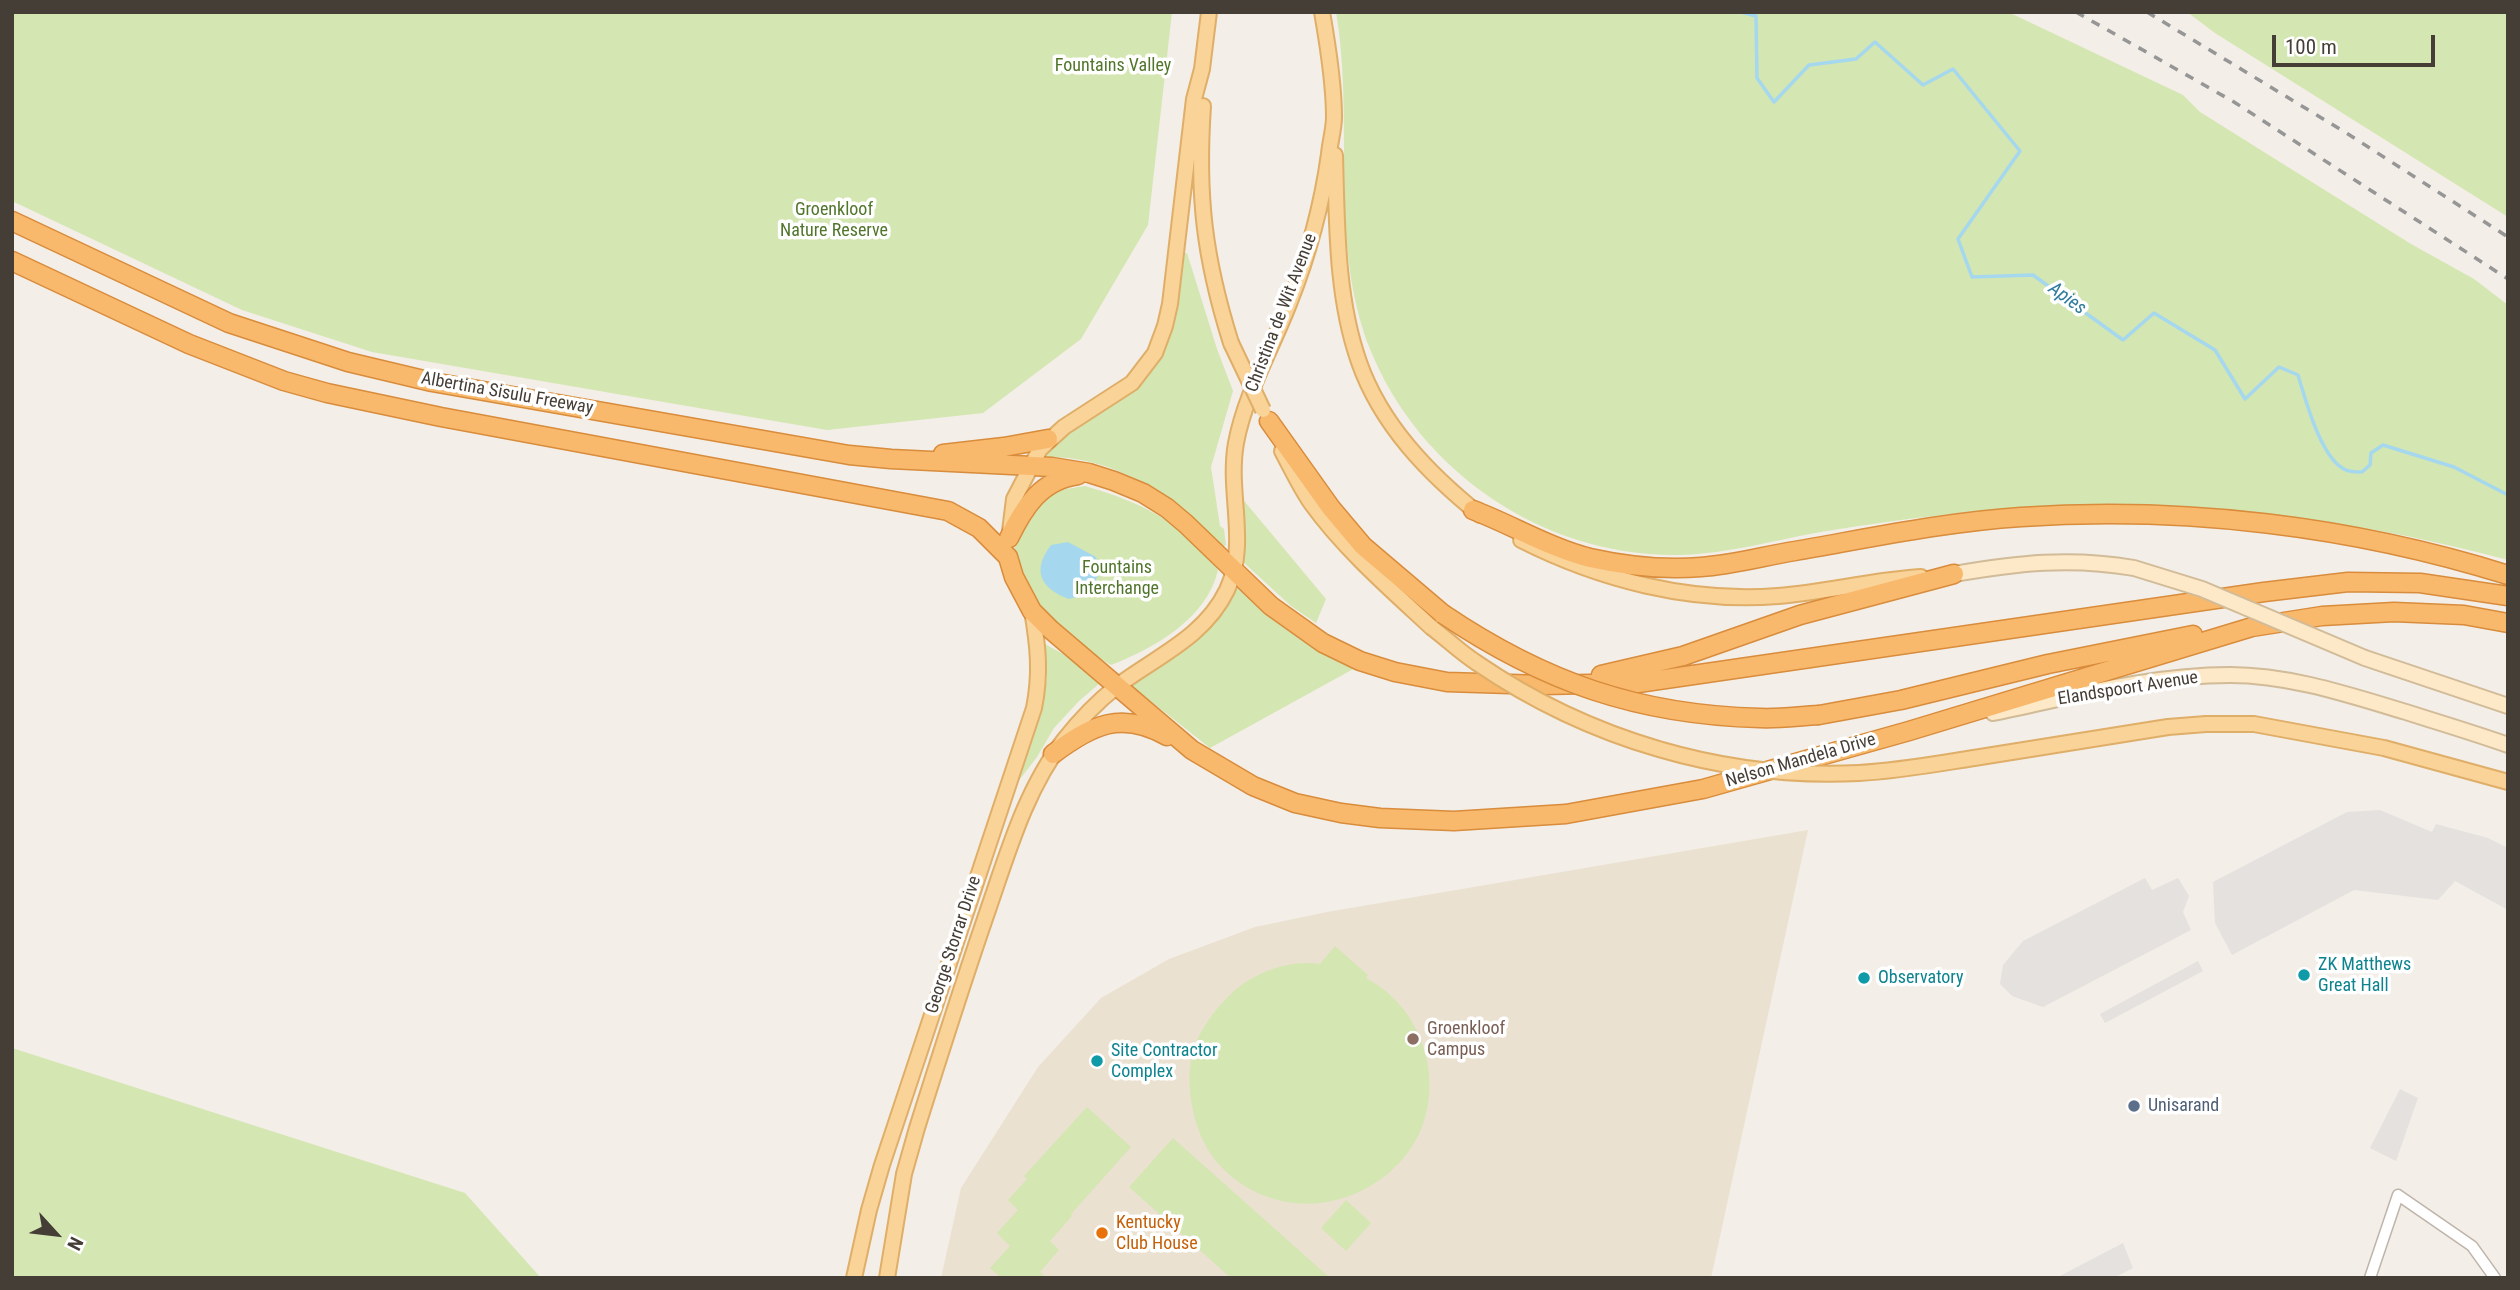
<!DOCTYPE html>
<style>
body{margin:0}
#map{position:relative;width:2520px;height:1290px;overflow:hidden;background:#f3eee7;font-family:"Roboto Condensed",sans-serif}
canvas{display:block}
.frame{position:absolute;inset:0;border:14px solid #453e36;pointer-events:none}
.north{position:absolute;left:21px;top:1199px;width:70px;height:70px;-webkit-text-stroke:5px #fff;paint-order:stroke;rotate:117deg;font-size:19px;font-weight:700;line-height:28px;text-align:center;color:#453e36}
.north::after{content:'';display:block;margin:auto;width:24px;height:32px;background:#453e36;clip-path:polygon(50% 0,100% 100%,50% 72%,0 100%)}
.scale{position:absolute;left:2272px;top:35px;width:163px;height:32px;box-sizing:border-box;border:4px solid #453e36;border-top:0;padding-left:9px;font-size:21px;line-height:24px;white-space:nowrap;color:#453e36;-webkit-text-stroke:5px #fff;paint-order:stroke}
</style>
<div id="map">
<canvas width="2520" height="1290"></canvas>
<div class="frame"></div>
<div class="north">N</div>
<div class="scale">100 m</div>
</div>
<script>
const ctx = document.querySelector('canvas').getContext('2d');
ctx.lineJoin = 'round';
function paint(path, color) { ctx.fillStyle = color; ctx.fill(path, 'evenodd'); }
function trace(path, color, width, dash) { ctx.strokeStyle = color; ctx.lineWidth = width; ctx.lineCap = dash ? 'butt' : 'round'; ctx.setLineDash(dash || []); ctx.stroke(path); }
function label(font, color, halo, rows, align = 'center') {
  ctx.font = font + ' "Roboto Condensed",sans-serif'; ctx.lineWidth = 7; ctx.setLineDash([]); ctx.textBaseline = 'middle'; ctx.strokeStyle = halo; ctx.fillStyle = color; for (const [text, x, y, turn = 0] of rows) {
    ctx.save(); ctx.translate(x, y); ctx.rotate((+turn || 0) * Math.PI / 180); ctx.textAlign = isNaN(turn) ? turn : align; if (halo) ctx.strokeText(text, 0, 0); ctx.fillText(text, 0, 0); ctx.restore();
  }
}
paint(new Path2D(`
 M1808,830L1711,1278H941L961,1188L1038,1067L1101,998L1169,959L1255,927L1327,912Z`), '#ebe1d1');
paint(new Path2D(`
 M12,12H1172L1148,225L1081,339L983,413L827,430L372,352L242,310L12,201Z
 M1336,12H2008L2183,95L2200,112L2411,244L2474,279L2508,305V560C2359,520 2209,501 2055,506C1979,509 1902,519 1827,531C1778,539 1729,554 1679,555C1545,557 1420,473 1370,349C1328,242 1355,123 1336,12Z
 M2187,12H2508V217L2215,33Z
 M1187,253L1217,349L1233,391L1211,467L1220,526L1224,529L1226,545L1223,547C1183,505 1134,468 1075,459C1063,457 1049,457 1037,456L1052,441L1136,387L1154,368L1164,348L1180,254Z
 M1085,486C1143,503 1181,521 1218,570C1207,618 1155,648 1111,665L1076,644L1048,617L1020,580L1013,537C1037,498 1038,493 1085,486Z
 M1240,496L1326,599L1316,623L1291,606L1241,560Z
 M1233,584L1265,613L1304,642L1355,668L1210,748L1128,683L1188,644L1215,621Z
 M1043,643L1063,654L1100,683L1079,701L1054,728L1037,757L1017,783L1042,707L1047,677Z
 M1335,946L1368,975L1366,978C1433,1013 1452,1108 1399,1163C1349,1216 1265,1219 1216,1161C1192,1132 1181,1076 1197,1040C1206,1022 1217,1007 1232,993C1253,973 1289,959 1320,964Z
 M12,1048L465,1193L541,1278H12Z
 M1087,1107L1131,1147L1071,1214L1072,1216L1050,1241L1059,1250L1040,1272L1046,1278H1001L990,1268L1010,1246L997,1233L1018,1210L1008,1200L1027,1179L1024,1176Z
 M1173,1138L1330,1278H1231L1129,1187Z
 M1346,1200L1371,1223L1346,1251L1321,1228Z`), '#d4e6b1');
paint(new Path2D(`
 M2380,810L2432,832L2436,824L2488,838L2508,848V910L2455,881L2438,900L2354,890L2232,955L2215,923L2213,882L2347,812Z
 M2145,878L2152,890L2178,878L2189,896L2183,912L2191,930L2043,1007L2012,996L2000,984L2003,965L2023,941Z
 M2198,961L2203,971L2105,1023L2100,1014Z
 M2400,1089L2418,1098L2396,1161L2370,1148Z
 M2123,1243L2133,1268L2114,1278H2056Z`), '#e4e1de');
paint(new Path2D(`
 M1068,542L1096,557L1100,574L1084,595L1069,599C1041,589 1031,571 1051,545Z`), '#a5d8ee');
trace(new Path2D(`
 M1741,12L1756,16L1757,78L1774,102L1809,65L1856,59L1875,42L1923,85L1953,69L2020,151L1958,239L1972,277L2033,275L2123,340L2154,313L2215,350L2245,399L2279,367L2298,375C2305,398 2321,460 2346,470C2350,472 2357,472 2362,472L2370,465L2371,453L2383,445L2454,467L2508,495`), '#a5d8ee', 3.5);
const street = new Path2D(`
 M2370,1278L2398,1195L2472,1246L2495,1278`);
const secondary = new Path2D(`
 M1954,574C2018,563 2070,557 2134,568
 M2365,658L2508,706
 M1993,713C2071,697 2149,675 2230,675C2290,675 2349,695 2406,712C2440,723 2474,733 2508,745`);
const primary = new Path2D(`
 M1203,106C1197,195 1204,257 1231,343
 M1335,155C1337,223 1336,297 1359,362C1381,425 1429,474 1480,515
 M1282,451C1291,468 1300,487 1311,503C1344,549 1390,589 1431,627
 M1010,531L1014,499L1040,449L1064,427L1132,383L1155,353L1165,326L1170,304L1194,99L1202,69L1209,12
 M1521,540C1600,580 1690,603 1778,596C1826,592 1873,580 1921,577
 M1974,758L2168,727L2206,724H2254L2384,748L2508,782
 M854,1278L869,1210L882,1165L1034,708C1041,674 1038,645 1032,611
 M887,1278L904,1174L917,1128C940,1055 963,982 988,910C1008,852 1026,789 1064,740C1079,721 1097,702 1116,687C1155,657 1204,638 1227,590C1249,543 1227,493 1236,443C1245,395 1271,350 1289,304C1308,256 1322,205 1329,154C1330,142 1334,129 1334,117C1334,83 1328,46 1322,12`);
const highway = new Path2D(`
 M12,221L229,323L348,362L432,382L849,455L891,459L1052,467L1089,473L1114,481L1143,493L1167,508L1186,524L1271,606L1323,643L1360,661L1395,672L1447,682L1542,685L1638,683L2264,592L2348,582L2420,583L2508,596
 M12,261L189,344L284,381L327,393L441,417L948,511L979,528L1008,557L1014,577L1032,611L1050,629L1192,750L1253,786L1295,803L1341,813L1380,818L1454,821L1566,814L1703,789L1909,731L2252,627L2322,616L2394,612L2464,615L2508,623
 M1269,421L1331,508L1363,546L1443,614
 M943,454L1004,447L1048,439
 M1473,510C1512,525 1550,548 1590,558C1626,566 1665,570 1701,567C1732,565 1764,556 1795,551C1870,538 1945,522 2021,517C2184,506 2352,526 2508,575
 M1009,538C1024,507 1041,480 1078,475
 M1601,675L1683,656L1800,615L1954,574
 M1819,715L1901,700L2048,664L2193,635
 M1053,754C1092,725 1121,710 1167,736`);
trace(street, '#beb4aa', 13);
trace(secondary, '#d1bb98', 18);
trace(primary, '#dfae68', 18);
trace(highway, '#d88c3c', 21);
trace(street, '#fff', 10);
trace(secondary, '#fde9c7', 14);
trace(primary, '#fad398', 14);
trace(highway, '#f9b96c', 18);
trace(new Path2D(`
 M2076,12L2234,102L2508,279
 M2147,12L2348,134L2508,237`), '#969696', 3.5, [9, 9]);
const secondaryBridge = new Path2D(`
 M2134,568L2202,589L2365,658`);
const primaryBridge = new Path2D(`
 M1231,343L1263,410
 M1431,627C1447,639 1461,653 1477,663C1588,739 1724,780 1859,773C1898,771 1936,764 1974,758`);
const highwayBridge = new Path2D(`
 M1443,614C1544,682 1638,715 1760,718C1779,719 1799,716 1819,715`);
trace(secondaryBridge, '#d1bb98', 18, []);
trace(primaryBridge, '#dfae68', 18, []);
trace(highwayBridge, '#d88c3c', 21, []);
trace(secondaryBridge, '#fde9c7', 14);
trace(primaryBridge, '#fad398', 14);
trace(highwayBridge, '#f9b96c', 18);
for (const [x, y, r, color] of [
 [2304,975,7,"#0f9aa8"],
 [1864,978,7,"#0f9aa8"],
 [1413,1039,7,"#8d6e63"],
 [1097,1061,7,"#0f9aa8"],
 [2134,1106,7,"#5c6f8a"],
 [1102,1233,7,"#e8710a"]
]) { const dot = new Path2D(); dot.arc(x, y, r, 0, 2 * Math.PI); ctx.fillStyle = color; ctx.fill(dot); trace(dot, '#fff', 2.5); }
label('18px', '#50752b', '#fff', [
 ["Fountains Valley",1113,66],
 ["Groenkloof",834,210],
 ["Nature Reserve",834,231],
 ["Fountains",1117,568],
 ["Interchange",1117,589]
]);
label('18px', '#453e36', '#fff', [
 ["Christina de Wit Avenue",1282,313,-69],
 ["Albertina Sisulu Freeway",507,394,10],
 ["Elandspoort Avenue",2128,689,-9],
 ["Nelson Mandela Drive",1801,761,-16],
 ["George Storrar Drive",954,945,-72]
]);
label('18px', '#0d838f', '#fff', [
 ["ZK Matthews",2318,965],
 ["Great Hall",2318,986],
 ["Observatory",1878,978],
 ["Site Contractor",1111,1051],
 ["Complex",1111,1072]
], 'left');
label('18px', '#785e54', '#fff', [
 ["Groenkloof",1427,1029],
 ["Campus",1427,1050]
], 'left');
label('18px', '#4e5e75', '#fff', [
 ["Unisarand",2148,1106]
], 'left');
label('18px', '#c56008', '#fff', [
 ["Kentucky",1116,1223],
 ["Club House",1116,1244]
], 'left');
label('italic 19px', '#307c9d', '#fff', [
 ["Apies",2067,299,36]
]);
</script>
